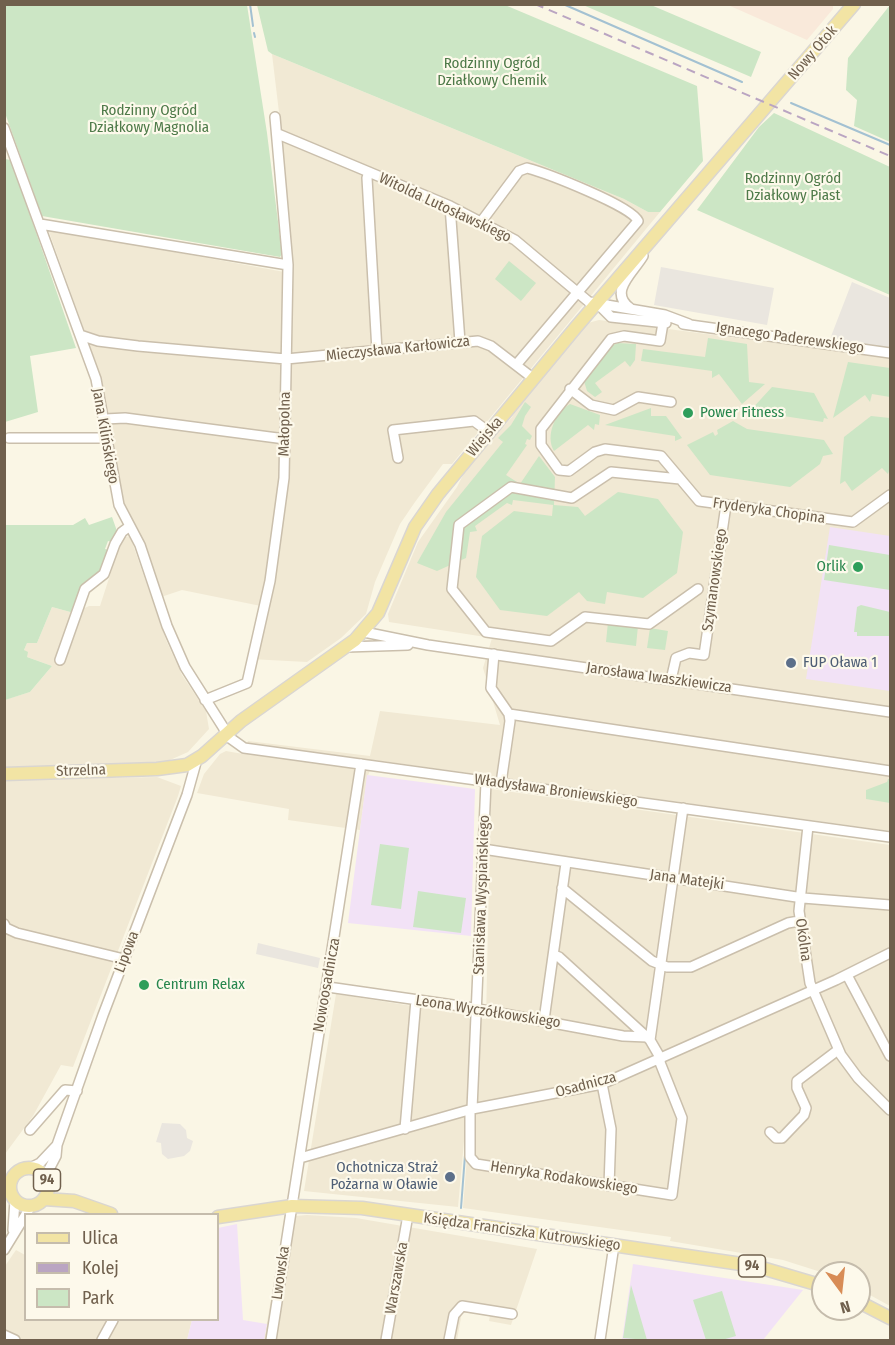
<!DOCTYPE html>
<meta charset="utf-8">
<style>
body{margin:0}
#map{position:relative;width:895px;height:1345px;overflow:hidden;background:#faf6e5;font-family:"Fira Sans Condensed",sans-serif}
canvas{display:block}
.frame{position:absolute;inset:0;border:6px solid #70604d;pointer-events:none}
.legend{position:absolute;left:24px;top:1213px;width:195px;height:108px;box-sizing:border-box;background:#fdf9eb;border:2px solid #c5bcac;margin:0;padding:8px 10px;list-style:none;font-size:18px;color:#70604d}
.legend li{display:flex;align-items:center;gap:12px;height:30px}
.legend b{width:30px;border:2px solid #c5bcac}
.north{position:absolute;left:811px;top:1261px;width:60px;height:60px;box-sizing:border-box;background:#fdf9eb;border:2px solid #c5bcac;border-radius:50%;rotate:165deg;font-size:16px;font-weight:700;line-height:24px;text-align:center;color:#70604d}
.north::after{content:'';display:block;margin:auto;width:21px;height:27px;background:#d88c56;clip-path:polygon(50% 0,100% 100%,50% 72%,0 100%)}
</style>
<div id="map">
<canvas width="895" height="1345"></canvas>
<div class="frame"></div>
<ul class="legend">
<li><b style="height:8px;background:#f2e4a4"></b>Ulica</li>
<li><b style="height:8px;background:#baa5c2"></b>Kolej</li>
<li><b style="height:16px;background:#cce6c5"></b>Park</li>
</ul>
<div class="north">N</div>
</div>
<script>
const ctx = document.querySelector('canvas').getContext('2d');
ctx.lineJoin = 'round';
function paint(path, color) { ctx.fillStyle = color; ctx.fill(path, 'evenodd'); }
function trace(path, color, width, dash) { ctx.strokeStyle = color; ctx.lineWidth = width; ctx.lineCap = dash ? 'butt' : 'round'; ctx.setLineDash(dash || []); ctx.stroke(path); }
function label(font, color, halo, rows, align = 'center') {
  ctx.font = font + ' "Fira Sans Condensed",sans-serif'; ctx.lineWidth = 4.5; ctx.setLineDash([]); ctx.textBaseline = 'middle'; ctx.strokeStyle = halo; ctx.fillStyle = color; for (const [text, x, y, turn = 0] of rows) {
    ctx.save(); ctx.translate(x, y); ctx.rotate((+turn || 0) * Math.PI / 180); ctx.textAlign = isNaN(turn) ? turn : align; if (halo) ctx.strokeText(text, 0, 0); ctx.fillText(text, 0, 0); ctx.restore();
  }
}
paint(new Path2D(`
 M272,54L624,199L648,212H660L452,464H443L415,502L400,524L375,582L366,614L341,638L307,662L250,659L261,606L182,590L161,597L148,552L121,497L111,428L96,363L48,229L290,273L281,129Z
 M599,320L890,358V831L374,760L367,778L360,830L288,820L289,809L197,793L204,774L220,754L226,751L243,754L248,741L370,756L380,711L500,725L483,668L492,638L389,622L388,614L418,542L457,487L468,465L512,417L518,404L552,363L588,323Z
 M130,536L166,640L182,675L206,711L209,729L188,752L161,764L5,770L4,700L30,692L52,666L27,657L24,650L27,643H37L52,607L74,613L89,606H100L122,538Z
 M157,777L181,786L178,796L73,1067L61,1065L33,1116L5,1154V780Z
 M491,789L890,845V1306L859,1289V1273H824L783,1260L670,1241L671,1237L463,1208L469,1131L465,1130L458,1207L304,1191L336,994L469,1015V1019H486Z
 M307,1215L356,1218L537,1249L511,1325L489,1321L490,1316L462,1312L457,1340H264L285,1217Z
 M16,1250L25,1255L26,1320H192L187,1340H5V1266Z`), '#f1e9d4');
paint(new Path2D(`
 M833,5V9L807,40L728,5Z`), '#f9e9da');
paint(new Path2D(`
 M661,267L774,288L767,325L654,305Z
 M852,282L890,298V348L830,339Z
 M258,943L320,958L318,968L256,954Z
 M162,1123L180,1124L186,1130L187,1138L193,1141L190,1151L184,1156L168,1159L162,1154L161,1143L156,1142Z`), '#eae6df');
paint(new Path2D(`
 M830,527L890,536V691L806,679Z
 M367,775L475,789L471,936L348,923Z
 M237,1224L243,1320L267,1324L264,1340H187L192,1320H218V1228Z
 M633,1264L803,1290L763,1340H622Z`), '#f2e2f6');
paint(new Path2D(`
 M5,4L247,5L267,133L282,254L280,257L42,216L5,113Z
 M257,5H505L697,86L703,161L660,212H648L624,199L272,54L268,51Z
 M583,5H651L761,52L751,77Z
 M890,5V142L854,126L857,100L846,90L848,58Z
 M774,113L890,167V295L697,210L759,127Z
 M5,159L11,160L76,348L30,356L38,412L5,422Z
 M509,261L536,283L521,301L495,279Z
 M708,338L747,344L749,382L765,384L742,404L719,374L712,378V371L641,361L643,349L705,357Z
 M618,343L636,344L635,360L630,367L625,361L595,383L602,392L595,397L587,391L584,381L609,347Z
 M848,362L890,368V397L872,394L870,402L865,395L833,418Z
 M772,387L814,393L828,419L824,418L823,422L750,411Z
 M525,402L531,407L525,416L522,426L532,436L530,440L527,439L525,444L527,445L506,475L520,484L539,456L555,477L554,505L578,507L585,516L618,492L658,499L683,532L677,573L643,598L607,592L605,604L587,601L579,592L547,616L500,610L476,577L482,536L514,511L552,516L553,505L513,500L512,505L507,503L475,526L477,531L470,532L466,558L437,571L417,563L446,512L503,442L498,438L511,425Z
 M570,404L600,415L599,425L595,424L594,430L588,425L554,451C545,436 555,413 570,404Z
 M651,408V416H666L682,438L675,441V436L605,425Z
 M871,416L890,418V468L888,474L882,468L852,491L845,481L840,484L844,437Z
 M733,421L747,429L824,440L833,454L823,456L820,464L790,487L710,475L687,445L713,432L715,436L718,434L717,430Z
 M112,517L117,531L112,542L108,541L105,549L109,550L105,567L74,613L52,607L37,643H27L24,650L28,652L27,657L52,666L30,692L5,700V525H73L85,518L89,525Z
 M829,545L890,555V590L824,580Z
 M861,605L890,612V636H857V632H854L857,607Z
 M608,622L638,626L636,646L606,642Z
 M650,628L668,631L665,650L647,648Z
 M888,779H890V803L866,799V790L887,782Z
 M380,844L409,848L401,909L371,905Z
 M418,891L466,898L461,933L413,927Z
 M631,1285L647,1340L623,1338Z
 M722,1291L736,1336L722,1340H706L693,1300Z`), '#cce6c5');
trace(new Path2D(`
 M250,4L253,26
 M563,4L742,82
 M254,33L255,37
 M791,103L890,145
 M461,1208L466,1142`), '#a3c1d2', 2);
const minor = new Path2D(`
 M4,128L96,379L119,505L140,545L167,626L185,667L230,738L244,748L890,837
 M278,134L450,206L515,240L589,302L665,315L689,324
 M369,172L367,178L377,351
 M450,206L460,342
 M481,222L519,171L527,168C546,173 632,206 638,221L516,365
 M40,224L288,265
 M597,303L611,317L666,323
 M630,308C608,292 633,273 643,256
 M663,323L660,341L624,336L611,339L541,429V445L559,470L569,471L595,452L605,449L661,456L699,501L853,522L890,495
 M683,324L890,353
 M80,335L98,341L138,346L286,359L478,341L491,346L534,379
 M570,389L591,405L614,410L638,397L671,402
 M105,419L125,418L285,439
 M9,438H108
 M398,458L393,430L474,421L489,432
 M680,479L611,472L572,498L511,487L459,525L452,589L486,632L551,641L585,617L649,624L698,589
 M364,632L428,645L890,712
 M347,647L408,645
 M494,654L491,688L509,714L510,721L501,783
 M60,660L85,589L104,574L115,544L122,532L130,526
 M671,680L676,658L689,653L704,655L726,505
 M205,700L247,683L270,581L284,478L288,265L275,117
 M509,714L890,771
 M808,826L799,911L810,983L841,1055L858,1078L890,1110
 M483,849L803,898L890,905
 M562,888L652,961L667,967H691L788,923L799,921
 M4,924L6,928L17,933L124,959
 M554,955L559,957L650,1040L661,1059
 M847,975L890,1056
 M328,987L467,1007L623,1036L647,1037
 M544,1020L566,863
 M650,1040L683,808
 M602,1084L611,1129L609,1186
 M472,1109L486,782
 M470,1110V1157L476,1164L672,1195L682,1118L659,1060
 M405,1129L416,1000
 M30,1130L65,1090L77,1091
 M770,1132L776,1138H782L804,1115L806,1108L797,1088V1081L838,1050
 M300,1158L472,1109L602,1084L836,980L890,953
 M30,1168L40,1163L57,1145
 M45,1177L56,1156L57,1145L103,1015L187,795L197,759
 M13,1230L15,1200
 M4,1250L31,1206
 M4,1335L15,1340
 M102,1340L113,1320
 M271,1340L361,764
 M386,1340L408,1215
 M449,1340L454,1315L462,1306L512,1314
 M600,1340L614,1245`);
const major = new Path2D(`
 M4,774L157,769L187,765L202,756L241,721L355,640L378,613L415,527L438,494L577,326L854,4
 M10 1187a19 19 0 1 1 38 0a19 19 0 1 1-38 0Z
 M44,1199L74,1201L111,1214
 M218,1217L292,1206L362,1208L755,1266L823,1286
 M859,1302L890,1318`);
trace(minor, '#cabfac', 12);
trace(major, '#dad6d1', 15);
trace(minor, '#fff', 9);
trace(major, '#f2e4a4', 12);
trace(new Path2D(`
 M535,4L890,156`), '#baa5c2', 2, [9, 6]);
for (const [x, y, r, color] of [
 [688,413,6,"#2e9e5b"],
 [858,567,6,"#2e9e5b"],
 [791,663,6,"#5c6f8a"],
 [144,985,6,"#2e9e5b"],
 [450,1177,6,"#5c6f8a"]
]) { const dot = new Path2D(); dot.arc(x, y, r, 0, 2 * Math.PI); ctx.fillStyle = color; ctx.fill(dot); trace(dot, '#fdf9eb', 2); }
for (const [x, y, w] of [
 [47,1180,27],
 [752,1266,27]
]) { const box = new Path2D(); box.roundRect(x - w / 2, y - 11, w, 22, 4.5); ctx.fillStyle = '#fdf9eb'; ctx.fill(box); trace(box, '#70604d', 1.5); }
label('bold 14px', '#70604d', null, [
 ["94",47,1180],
 ["94",752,1266]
]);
label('15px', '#70604d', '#fdf9eb', [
 ["Nowy Otok",813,53,-49],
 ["Witolda Lutosławskiego",445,208,25],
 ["Ignacego Paderewskiego",790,338,8],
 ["Mieczysława Karłowicza",398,349,-6],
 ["Małopolna",285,424,-89],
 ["Jana Kilińskiego",105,436,80],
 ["Wiejska",485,437,-50],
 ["Fryderyka Chopina",769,511,8],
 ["Szymanowskiego",715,580,-82],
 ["Jarosława Iwaszkiewicza",659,678,8],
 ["Strzelna",81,771,-2],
 ["Władysława Broniewskiego",556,791,8],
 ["Jana Matejki",687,880,8],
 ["Stanisława Wyspiańskiego",482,895,-88],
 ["Okólna",803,940,82],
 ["Lipowa",127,952,-69],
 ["Nowoosadnicza",327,985,-80],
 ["Leona Wyczółkowskiego",488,1012,9],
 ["Osadnicza",586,1085,-15],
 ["Henryka Rodakowskiego",564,1178,9],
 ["Księdza Franciszka Kutrowskiego",522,1232,8],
 ["Lwowska",281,1273,-82],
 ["Warszawska",397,1278,-80]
]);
label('15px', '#4e7a49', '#fdf9eb', [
 ["Rodzinny Ogród",492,64],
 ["Działkowy Chemik",492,81],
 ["Rodzinny Ogród",149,111],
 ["Działkowy Magnolia",149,128],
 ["Rodzinny Ogród",793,179],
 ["Działkowy Piast",793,196]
]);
label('15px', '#27864d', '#fdf9eb', [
 ["Power Fitness",700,413],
 ["Orlik",846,567,"right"],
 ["Centrum Relax",156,985]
], 'left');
label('15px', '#4e5e75', '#fdf9eb', [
 ["FUP Oława 1",803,663],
 ["Ochotnicza Straż",438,1168,"right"],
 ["Pożarna w Oławie",438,1185,"right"]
], 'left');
</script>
